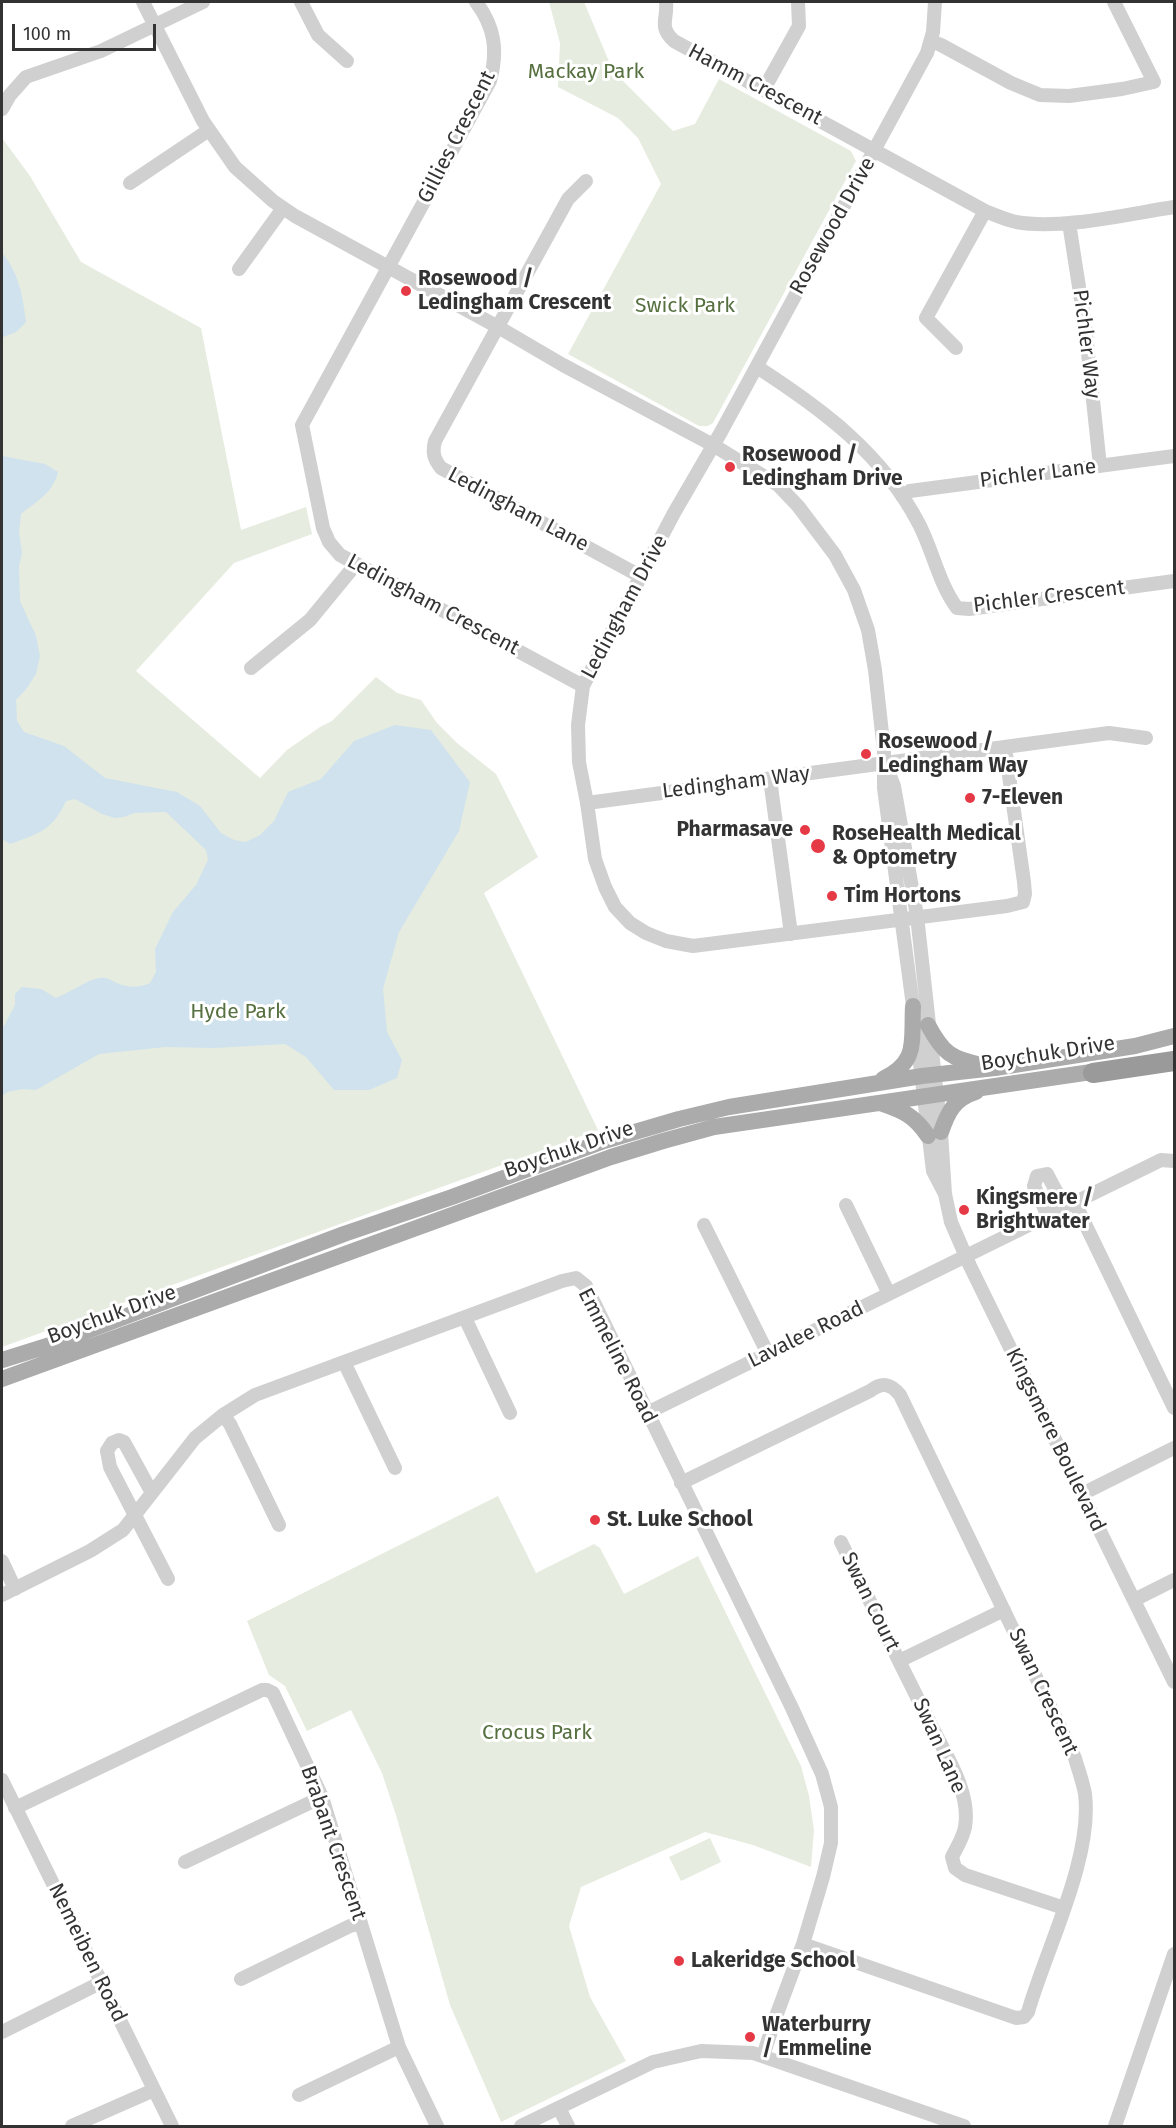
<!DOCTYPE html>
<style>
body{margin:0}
#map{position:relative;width:1176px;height:2128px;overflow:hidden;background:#fff;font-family:"Fira Sans",sans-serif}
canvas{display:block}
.frame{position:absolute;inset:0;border:3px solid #333;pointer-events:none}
.scale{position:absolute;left:12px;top:24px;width:144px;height:27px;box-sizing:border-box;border:3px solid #333;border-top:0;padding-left:8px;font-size:18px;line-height:21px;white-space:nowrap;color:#333;-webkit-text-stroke:4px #fff;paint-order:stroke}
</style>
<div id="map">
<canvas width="1176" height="2128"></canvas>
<div class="frame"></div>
<div class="scale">100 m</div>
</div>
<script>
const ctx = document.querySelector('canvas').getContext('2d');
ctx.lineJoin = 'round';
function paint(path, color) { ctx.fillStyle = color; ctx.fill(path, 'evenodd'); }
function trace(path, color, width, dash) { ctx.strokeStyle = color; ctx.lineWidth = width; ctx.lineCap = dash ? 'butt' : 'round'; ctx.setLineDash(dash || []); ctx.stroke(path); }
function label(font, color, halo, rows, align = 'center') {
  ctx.font = font + ' "Fira Sans",sans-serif'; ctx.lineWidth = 6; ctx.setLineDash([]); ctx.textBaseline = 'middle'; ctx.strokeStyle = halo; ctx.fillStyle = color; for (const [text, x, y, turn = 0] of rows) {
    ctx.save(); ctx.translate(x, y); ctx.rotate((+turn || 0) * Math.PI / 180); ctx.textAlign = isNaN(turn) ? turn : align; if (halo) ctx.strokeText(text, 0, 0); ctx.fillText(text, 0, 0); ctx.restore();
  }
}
paint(new Path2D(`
 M549,2H584L613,71L673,131L695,124L719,79L851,151L856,161L713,423L708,426H699L568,354L661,184L638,138L618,118L558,87L560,43Z
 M2,138L30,176L81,262L201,328L241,530L306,507L312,534L234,563L136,671L260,778L287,750L320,727L332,721L376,677L397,693L421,700L437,723L457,743L496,774L538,857L484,893L598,1130L2,1347Z
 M498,1496L536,1573L594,1544L600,1548L624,1594L698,1556L801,1766L809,1796L814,1830L811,1867L753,1845L705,1832L581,1887L569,1926L590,1997L626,2061L501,2122L450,2005L396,1815L382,1773L351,1710L307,1731L285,1686L269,1675L247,1621Z
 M710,1838L721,1862L681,1881L669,1857Z`), '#e6ecdf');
paint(new Path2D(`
 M2,253C19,272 23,298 26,322L16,332L3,337H2Z
 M2,456L45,464L58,472C53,493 37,501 21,514L19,532L22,553L19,566L20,601L36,636L40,656L36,674L27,688L16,700L17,721L24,732L64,746L105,778L177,792L200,806L221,833L234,840L246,842L260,835L274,821L288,792L321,779L354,741L395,725L431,730L470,782L459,831L399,932L383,989L387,1032L402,1060L397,1078L369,1090H334L306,1057L285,1044L214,1048L165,1047L99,1054L36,1090L23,1089L7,1092L2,1096V1027L4,1026L15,1005V994L22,987L41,989L56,998C69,993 87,980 99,978C108,977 110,980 117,983C128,988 139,988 150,983L156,972L155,949L173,912L196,885L208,860L206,850L166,812L134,813L124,817L115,818L102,814L75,799L66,801C53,830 38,834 10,844L2,839Z`), '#cfe2ee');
trace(new Path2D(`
 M143,2L203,121L235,167L273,201L295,216L498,327L563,365L713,445L778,485L798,506L835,555L854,590L868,630L875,670L884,751V788L913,1006L933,1171L945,1194
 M301,2L318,35L347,61
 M476,2C495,27 498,51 490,81L302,425L323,528L329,542L340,555L583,686
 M666,2C668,20 658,26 674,41L985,211C995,215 1006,220 1016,222C1062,230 1128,214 1174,207
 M935,2L933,32L927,53L721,432L674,513L583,686L578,725L579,762L587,803L595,859L605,887L615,907L630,923L646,933L666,941L693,946L1007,906L1023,902L1025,894L1024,882L1005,747
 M931,41L941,45L1011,83L1040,95L1069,96L1122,89L1154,82L1114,2
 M764,89L799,26L798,2
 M2,109L10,95L26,77L101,51L203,2
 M586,181L568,199L435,441C432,453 434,459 441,468L640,576
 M130,183L209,130
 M1069,223L1085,325L1100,466
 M239,269L283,208
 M956,348L926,318L985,211
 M757,367C822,409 882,453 919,524C933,551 939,584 957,608L969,609L1174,581
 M902,496L910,491L1174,456
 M251,668L310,620L356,564
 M886,766L894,786L917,916L941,1132L945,1194L951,1222L970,1266L1174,1682
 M770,779L791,934
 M587,803L1109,733L1146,738
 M1075,1203L1174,1408
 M846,1205L889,1294
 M1048,1216L1034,1186L1037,1176L1047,1174L1065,1208
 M704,1225L768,1354
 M465,1318L510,1413
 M344,1362L395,1468
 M647,1413L1161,1160L1174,1161
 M223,1415L230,1424L279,1525
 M681,1483L870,1391C882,1382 890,1383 900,1395L1075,1758C1078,1769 1083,1782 1085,1794C1093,1858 1046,1949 1028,2012L1024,2017L1016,2018L803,1944
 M152,1493L124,1442L119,1440L112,1443L107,1451L110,1467L168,1579
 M1082,1494L1174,1448
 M841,1542L899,1661
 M2,1561L15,1589
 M2,1595L90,1551L123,1530L195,1438L223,1415L255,1395L562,1281L576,1278L586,1286L792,1708L822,1774L831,1807V1843L823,1877L803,1944L775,2019L763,2056
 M1134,1600L1174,1580
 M1004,1610L899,1661C910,1683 921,1705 932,1727C947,1757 971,1793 965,1827C963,1838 957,1847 952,1857L955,1868L965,1875L1064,1908
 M2,1780L172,2126
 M15,1808L262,1690H267L273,1693L322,1797L399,2047L437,2126
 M185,1862L322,1797
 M241,1979L350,1926L361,1923
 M2,2032L102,1982
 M299,2095L399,2047
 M559,2108L568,2126
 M72,2126L154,2090
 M521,2126L653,2062L701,2051L753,2053L964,2126
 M1115,2126L1174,1954`), '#d0d0d0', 14);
trace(new Path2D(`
 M928,1025C943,1053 951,1059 982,1065
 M883,1079C919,1061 911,1042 913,1006
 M880,1103C903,1111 914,1115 928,1136
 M941,1132C948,1112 954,1099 976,1092
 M2,1360L47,1346L344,1234L452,1197L604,1141L679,1119L729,1107L922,1076L995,1068L1135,1046L1174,1036
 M2,1379L611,1157L663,1141L714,1127L1105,1070`), '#ababab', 16);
trace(new Path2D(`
 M1093,1073L1174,1061`), '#9a9a9a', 20);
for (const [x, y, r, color] of [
 [406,291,6,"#e63946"],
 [730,467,6,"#e63946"],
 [866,754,6,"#e63946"],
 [970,798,6,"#e63946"],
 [805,830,6,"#e63946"],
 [818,846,8,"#e63946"],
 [832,896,6,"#e63946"],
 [964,1210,6,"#e63946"],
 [595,1520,6,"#e63946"],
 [679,1961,6,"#e63946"],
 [750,2037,6,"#e63946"]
]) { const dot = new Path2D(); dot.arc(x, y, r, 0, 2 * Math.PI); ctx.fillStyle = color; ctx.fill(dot); trace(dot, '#fff', 2); }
label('21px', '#56703f', '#fff', [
 ["Mackay Park",586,72],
 ["Swick Park",685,306],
 ["Hyde Park",238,1012],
 ["Crocus Park",537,1733]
]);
label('21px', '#333', '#fff', [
 ["Hamm Crescent",755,85,28],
 ["Gillies Crescent",457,137,-63],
 ["Rosewood Drive",833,226,-61],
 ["Pichler Way",1086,344,83],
 ["Pichler Lane",1038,474,-7],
 ["Ledingham Lane",518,510,28],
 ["Pichler Crescent",1049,597,-7],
 ["Ledingham Crescent",433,605,28],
 ["Ledingham Drive",625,607,-62],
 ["Ledingham Way",736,783,-7],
 ["Boychuk Drive",1048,1054,-9],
 ["Boychuk Drive",569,1150,-19],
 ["Boychuk Drive",112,1315,-20],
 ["Lavalee Road",806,1335,-26],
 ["Emmeline Road",617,1356,63],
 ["Kingsmere Boulevard",1055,1440,64],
 ["Swan Court",870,1602,64],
 ["Swan Crescent",1043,1692,65],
 ["Swan Lane",939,1746,66],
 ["Brabant Crescent",333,1843,71],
 ["Nemeiben Road",87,1953,64]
]);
label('bold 21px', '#333', '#fff', [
 ["Rosewood /",418,279],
 ["Ledingham Crescent",418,303],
 ["Rosewood /",742,455],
 ["Ledingham Drive",742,479],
 ["Rosewood /",878,742],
 ["Ledingham Way",878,766],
 ["7-Eleven",982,798],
 ["Pharmasave",793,830,"right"],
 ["RoseHealth Medical",832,834],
 ["& Optometry",832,858],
 ["Tim Hortons",844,896],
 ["Kingsmere /",976,1198],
 ["Brightwater",976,1222],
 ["St. Luke School",607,1520],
 ["Lakeridge School",691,1961],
 ["Waterburry",762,2025],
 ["/ Emmeline",762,2049]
], 'left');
</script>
